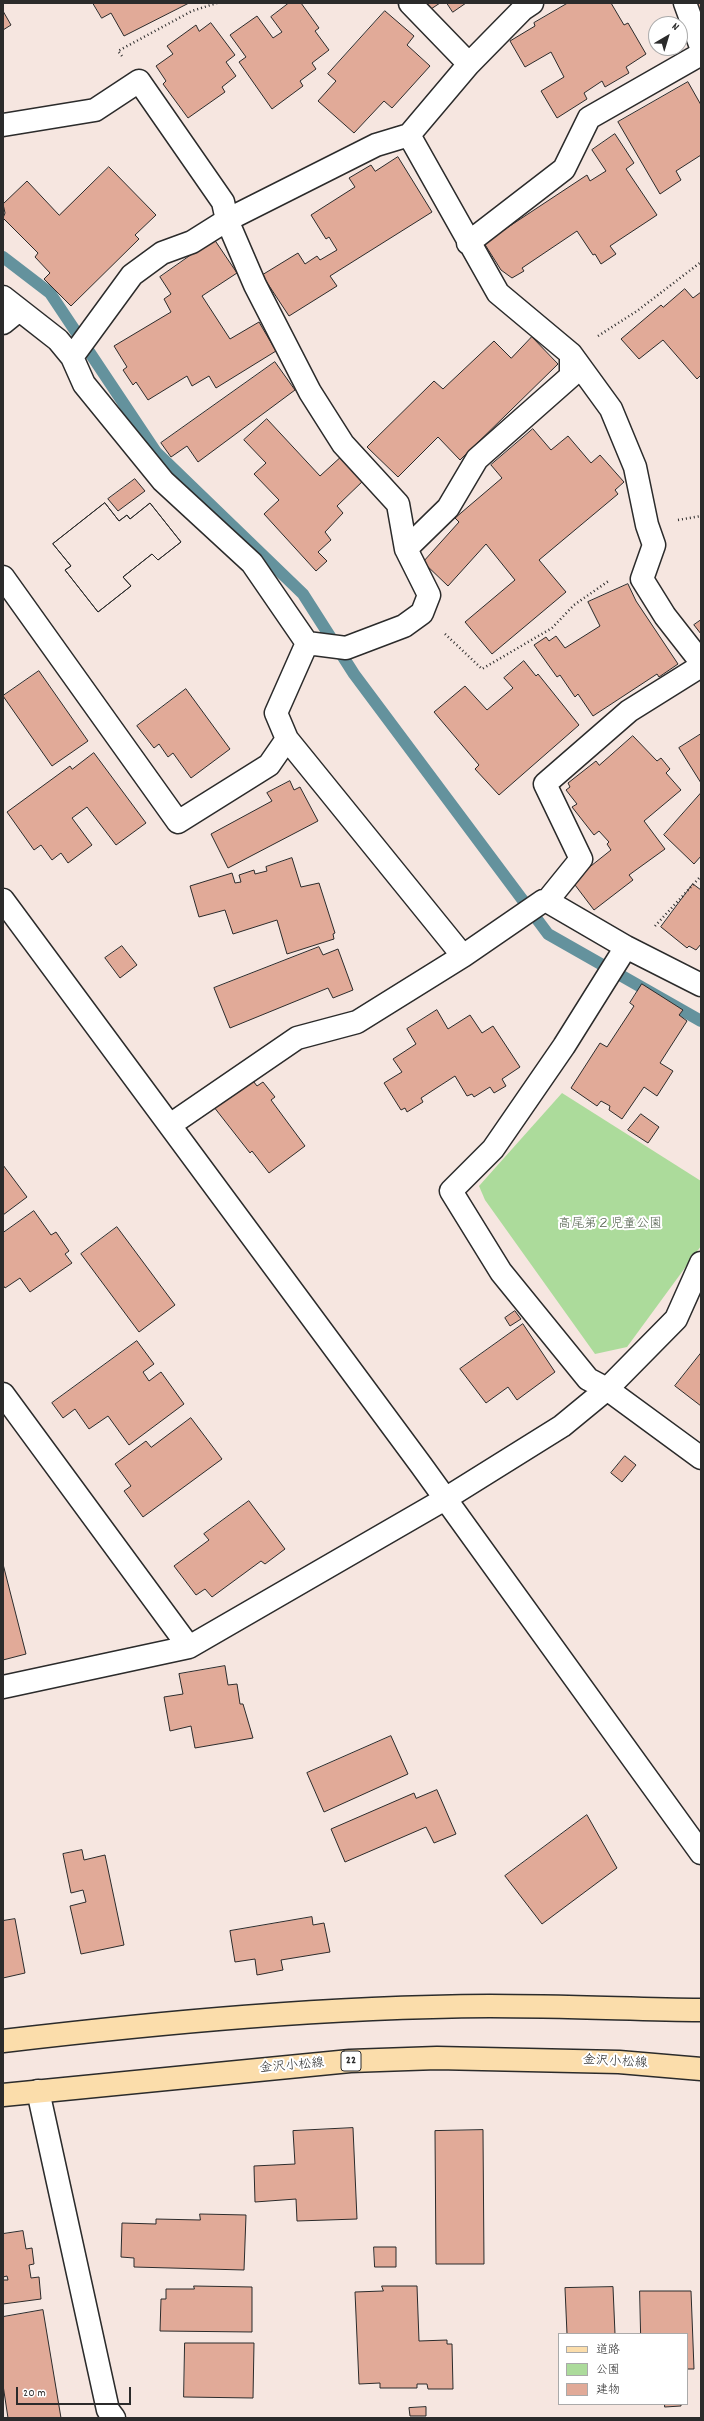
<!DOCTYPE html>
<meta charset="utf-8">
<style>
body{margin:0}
#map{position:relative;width:704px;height:2421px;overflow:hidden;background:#f6e6e0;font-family:Dekko,"Klee One",sans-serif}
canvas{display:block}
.frame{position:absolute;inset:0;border:4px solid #2b2b2b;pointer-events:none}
.legend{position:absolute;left:558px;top:2333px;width:130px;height:72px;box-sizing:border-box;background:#fff;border:1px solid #aaa;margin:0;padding:5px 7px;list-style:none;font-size:12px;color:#2b2b2b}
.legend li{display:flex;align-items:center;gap:8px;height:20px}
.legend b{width:20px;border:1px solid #aaa}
.north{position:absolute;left:648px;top:16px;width:40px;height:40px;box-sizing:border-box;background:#fff;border:1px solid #aaa;border-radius:50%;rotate:38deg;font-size:11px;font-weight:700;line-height:16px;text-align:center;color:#2b2b2b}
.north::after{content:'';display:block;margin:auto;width:14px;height:18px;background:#2b2b2b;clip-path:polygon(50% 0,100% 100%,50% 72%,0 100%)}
.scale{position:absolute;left:16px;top:2387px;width:115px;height:18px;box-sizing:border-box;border:2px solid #2b2b2b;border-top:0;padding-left:5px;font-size:12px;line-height:14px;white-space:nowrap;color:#2b2b2b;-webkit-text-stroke:3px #fff;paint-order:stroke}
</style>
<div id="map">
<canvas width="704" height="2421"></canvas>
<div class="frame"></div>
<ul class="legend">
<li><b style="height:5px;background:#fbddab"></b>道路</li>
<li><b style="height:11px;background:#acdb9b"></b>公園</li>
<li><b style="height:11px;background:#e1aa98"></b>建物</li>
</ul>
<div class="north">N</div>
<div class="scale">20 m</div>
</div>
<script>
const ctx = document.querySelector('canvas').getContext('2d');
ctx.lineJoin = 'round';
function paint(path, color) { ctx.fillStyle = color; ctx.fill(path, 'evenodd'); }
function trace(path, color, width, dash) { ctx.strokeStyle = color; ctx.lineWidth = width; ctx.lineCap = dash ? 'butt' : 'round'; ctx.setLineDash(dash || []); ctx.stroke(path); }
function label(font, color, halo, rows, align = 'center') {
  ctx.font = font + ' Dekko,"Klee One",sans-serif'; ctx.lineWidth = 4; ctx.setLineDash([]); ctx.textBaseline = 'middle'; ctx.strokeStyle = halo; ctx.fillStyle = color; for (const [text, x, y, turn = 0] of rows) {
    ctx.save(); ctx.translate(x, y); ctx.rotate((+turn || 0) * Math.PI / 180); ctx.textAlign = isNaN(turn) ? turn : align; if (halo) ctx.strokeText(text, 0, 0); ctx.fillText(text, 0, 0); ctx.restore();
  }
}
paint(new Path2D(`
 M562,1093L701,1181V1246L627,1347L595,1354L485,1200L479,1186Z`), '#acdb9b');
trace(new Path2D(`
 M3,257L50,293L156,452L303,594L354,674L548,934L701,1021`), '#64929d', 12);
const building = new Path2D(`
 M93,3H189L124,36L111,13L102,18Z
 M289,3H301L319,28L315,31L329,50L312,63L316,69L300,81L303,86L272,109L239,62L246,57L230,35L257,16L273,38L282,32L271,17Z
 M423,3H440L428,11Z
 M447,3H466L453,12Z
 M568,3H611L624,25L628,23L646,54L626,67L629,73L605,87L602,81L584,93L587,99L557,118L541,91L564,77L551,52L525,67L510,41L535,26L534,23Z
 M694,3H701V17Z
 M3,11L11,25L3,30Z
 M385,11L414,36L407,45L430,66L392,108L384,101L354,133L318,101L336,81L328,74Z
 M211,23L235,55L226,62L236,76L222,87L225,92L188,118L163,84L166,81L156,66L173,54L167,46L196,25L199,31Z
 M688,82L701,105V155L676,171L681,180L660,194L618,122Z
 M615,134L634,163L626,169L657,215L610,246L616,254L601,264L595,254L593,255L577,231L522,268L524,271L512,278L501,270L484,243L587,175L590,181L606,171L592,150Z
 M398,157L432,212L330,276L337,286L289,316L262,275L298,253L305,264L317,256L320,260L337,250L329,237L326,239L311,215L355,187L349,178L371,165L375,171Z
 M109,167L156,215L135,235L139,239L71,306L44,279L50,273L35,257L38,253L3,218L5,213L3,204L27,181L59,215Z
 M214,239L237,273L202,296L230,339L259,322L276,351L216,388L209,376L192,386L187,376L148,400L136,382L133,385L123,370L127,367L114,346L171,312L164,299L171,294L160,277Z
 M685,289L693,298L701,292V375L697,379L663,340L639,359L621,339L661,305L663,307Z
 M532,337L558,364L460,460L438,437L398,477L367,447L434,381L443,389L494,341L511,358Z
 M275,362L295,390L198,462L187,446L171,457L161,443Z
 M267,419L320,476L344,454L365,479L337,506L343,513L325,532L331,540L318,552L327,561L316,571L264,514L279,500L254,474L266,463L244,440Z
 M533,429L551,450L568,436L591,463L600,455L624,482L615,490L618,494L539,560L566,592L492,654L465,622L515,580L486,544L448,586L423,562L459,522L455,518L502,478L491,465Z
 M135,479L145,491L118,511L108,499Z
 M105,503L119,521L127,515L130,519L150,503L181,542L158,560L152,554L123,577L131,586L98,612L65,570L71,566L53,544Z
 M105,503L119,521L127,515L130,519L150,503L181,542L158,560L152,554L123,577L131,586L98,612L65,570L71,566L53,544Z
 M628,584L636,601L678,664L659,677L657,674L593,716L578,694L575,697L560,675L557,677L534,645L546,637L549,641L556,636L565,648L600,626L588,602Z
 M701,620V634L694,625Z
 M524,661L536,676L538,674L579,725L499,795L475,769L479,765L434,712L465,686L487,710L513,688L504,678Z
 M39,671L88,741L52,766L3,696Z
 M186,689L230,749L191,778L173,753L168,757L159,744L154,748L137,726Z
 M701,734V783L679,748Z
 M633,736L657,761L661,758L670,769L666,773L681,790L644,821L665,849L629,875L633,880L594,910L572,881L611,850L607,844L609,842L599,831L594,835L572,807L577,804L566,790L570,787L568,783L596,761L599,765Z
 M94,753L146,823L116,845L87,807L72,818L92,845L68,863L61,853L52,860L41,845L34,850L7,812L70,766L72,769Z
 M290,781L294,790L300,787L318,821L228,868L211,834L272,801L267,793Z
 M701,793V856L694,864L664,835Z
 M292,858L301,887L319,883L335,933L333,934L334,939L287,954L277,920L233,934L225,910L199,917L190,886L232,873L235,883L241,882L239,875L254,870L255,874L267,871L266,867Z
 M693,884L701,890V944L696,950L689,946L687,948L661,927Z
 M122,946L137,965L120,978L105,958Z
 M319,947L323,955L338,949L353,990L333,998L328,988L230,1028L214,988Z
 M642,984L683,1010L679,1015L687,1021L660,1063L673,1071L657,1096L644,1087L622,1119L609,1110L610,1106L601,1101L597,1106L571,1088L600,1043L607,1047L634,1006L630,1003Z
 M437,1010L448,1029L470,1015L482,1033L493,1026L520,1067L502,1079L506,1086L494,1093L490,1087L474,1097L472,1094L467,1096L455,1076L421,1098L423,1102L407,1112L405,1108L401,1110L384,1083L402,1072L393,1059L416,1044L407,1029Z
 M247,1073L257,1086L263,1082L275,1097L271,1100L305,1146L269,1173L252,1151L250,1153L210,1102Z
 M641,1114L659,1127L648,1143L628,1130Z
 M3,1165L27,1197L3,1215Z
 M34,1211L51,1235L56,1232L69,1251L65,1254L72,1263L30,1292L20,1278L5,1288L3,1285V1233Z
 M117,1227L175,1305L139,1332L81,1254Z
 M515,1311L521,1319L510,1326L505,1318Z
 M523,1324L555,1372L517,1400L508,1387L486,1403L460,1369Z
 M137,1341L154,1364L143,1372L149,1381L161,1372L184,1404L129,1445L108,1416L89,1429L75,1409L63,1418L52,1403Z
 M701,1353V1406L675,1386Z
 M191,1418L222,1459L143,1517L124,1491L131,1486L115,1464L146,1441L151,1447Z
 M625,1456L636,1465L622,1482L611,1473Z
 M249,1501L285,1549L265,1564L261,1561L212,1597L205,1589L196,1595L174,1566L209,1540L204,1534Z
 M3,1564L26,1654L3,1660Z
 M225,1666L228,1685L237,1684L240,1704H243L253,1738L195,1748L191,1726L170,1731L164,1697L183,1694L179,1674Z
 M391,1736L408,1774L324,1812L307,1773Z
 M437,1790L456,1834L434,1843L426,1827L345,1862L331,1829L414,1793L416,1798Z
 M587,1815L617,1868L542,1924L505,1876Z
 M82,1850L84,1860L105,1855L124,1945L81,1954L70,1906L86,1902L83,1890L71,1893L63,1854Z
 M312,1917L313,1925L324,1923L330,1952L281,1960L283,1970L257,1975L255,1959L235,1962L230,1931Z
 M15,1919L25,1973L3,1978V1921Z
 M353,2128L357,2219L297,2221L296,2199L255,2202L254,2166L295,2164L293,2131Z
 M483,2130L484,2264H436L435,2131Z
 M200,2214L246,2215L244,2270L134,2267V2258L121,2257L122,2223L156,2224V2219L200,2220Z
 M23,2231L26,2249L32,2248L34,2264L29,2265L31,2278L39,2277L41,2299L3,2304V2280H8L7,2276L3,2277V2234Z
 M374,2247H396V2267H375Z
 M194,2286L252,2287V2332L160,2331L161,2299H166V2289H194Z
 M382,2286H417L419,2341L447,2340V2344H452L453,2389H428L427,2384H417V2388H380V2383L359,2384L355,2292L383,2291Z
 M613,2287L615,2334H567L565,2288Z
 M640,2291H691L694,2369H687V2334H641Z
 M43,2310L61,2418H8L3,2385V2317Z
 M185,2343H254L253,2398L184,2397Z
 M665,2404H681V2406L665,2407Z
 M426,2407V2416H410L409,2408Z`);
paint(building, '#e1aa98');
trace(building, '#2b2b2b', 1);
const minor = new Path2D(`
 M410,3L469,64
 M685,3L701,47
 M3,125L95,110L139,81L223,202L227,220L255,285L310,392L343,444L398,504L406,549L429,595L422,613L404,626L346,648L307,643L252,563L163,481L84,384L72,357L58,340L3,297
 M409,135L498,293L571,354L611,409L635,467L647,525L654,545L642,579L665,616L701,662
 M468,243L564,169L589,118L701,54
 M3,323L19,310
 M72,357L132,275L162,253L192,242L227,220L376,145L409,135L469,64L523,9L532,3
 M406,549L448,508L477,459L571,376V354
 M3,577L178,822L269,765L287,739L276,713L307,643
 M287,739L463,956
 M3,900L421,1465L701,1853
 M547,901L626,947L701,985
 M626,947L564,1046L493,1149L451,1191L501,1272L588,1379L607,1389L676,1319L701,1263
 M170,1125L297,1038L357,1022L463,956L543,901H547L581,859L545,784L629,711L701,666
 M3,1394L189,1647
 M3,1687L189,1647L445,1499L562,1426L607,1389L701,1458
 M38,2091L108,2410L114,2418`);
const major = new Path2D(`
 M3,2041C165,2022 327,2007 490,2006C560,2006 631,2009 701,2010
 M3,2095L350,2061L437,2058L619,2062L701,2069`);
trace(minor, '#2b2b2b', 25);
trace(major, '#2b2b2b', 25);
trace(new Path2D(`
 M122,56L118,51L192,11L217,3
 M598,336L637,311L701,262
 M678,520L701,516
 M445,634L482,669L552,628L574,605L610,580
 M655,926L701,876`), '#2b2b2b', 2.5, [1, 3]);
trace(minor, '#fff', 22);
trace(major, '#fbddab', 22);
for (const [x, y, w] of [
 [351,2061,20]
]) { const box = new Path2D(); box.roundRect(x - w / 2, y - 10, w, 20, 3); ctx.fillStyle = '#fff'; ctx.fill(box); trace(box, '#2b2b2b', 1); }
label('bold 12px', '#2b2b2b', null, [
 ["22",351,2061]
]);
label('13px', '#52604d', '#fff', [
 ["高尾第２児童公園",610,1225]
]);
label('13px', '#2b2b2b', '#fff', [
 ["金沢小松線",615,2063,3],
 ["金沢小松線",292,2067,-5]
]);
</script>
